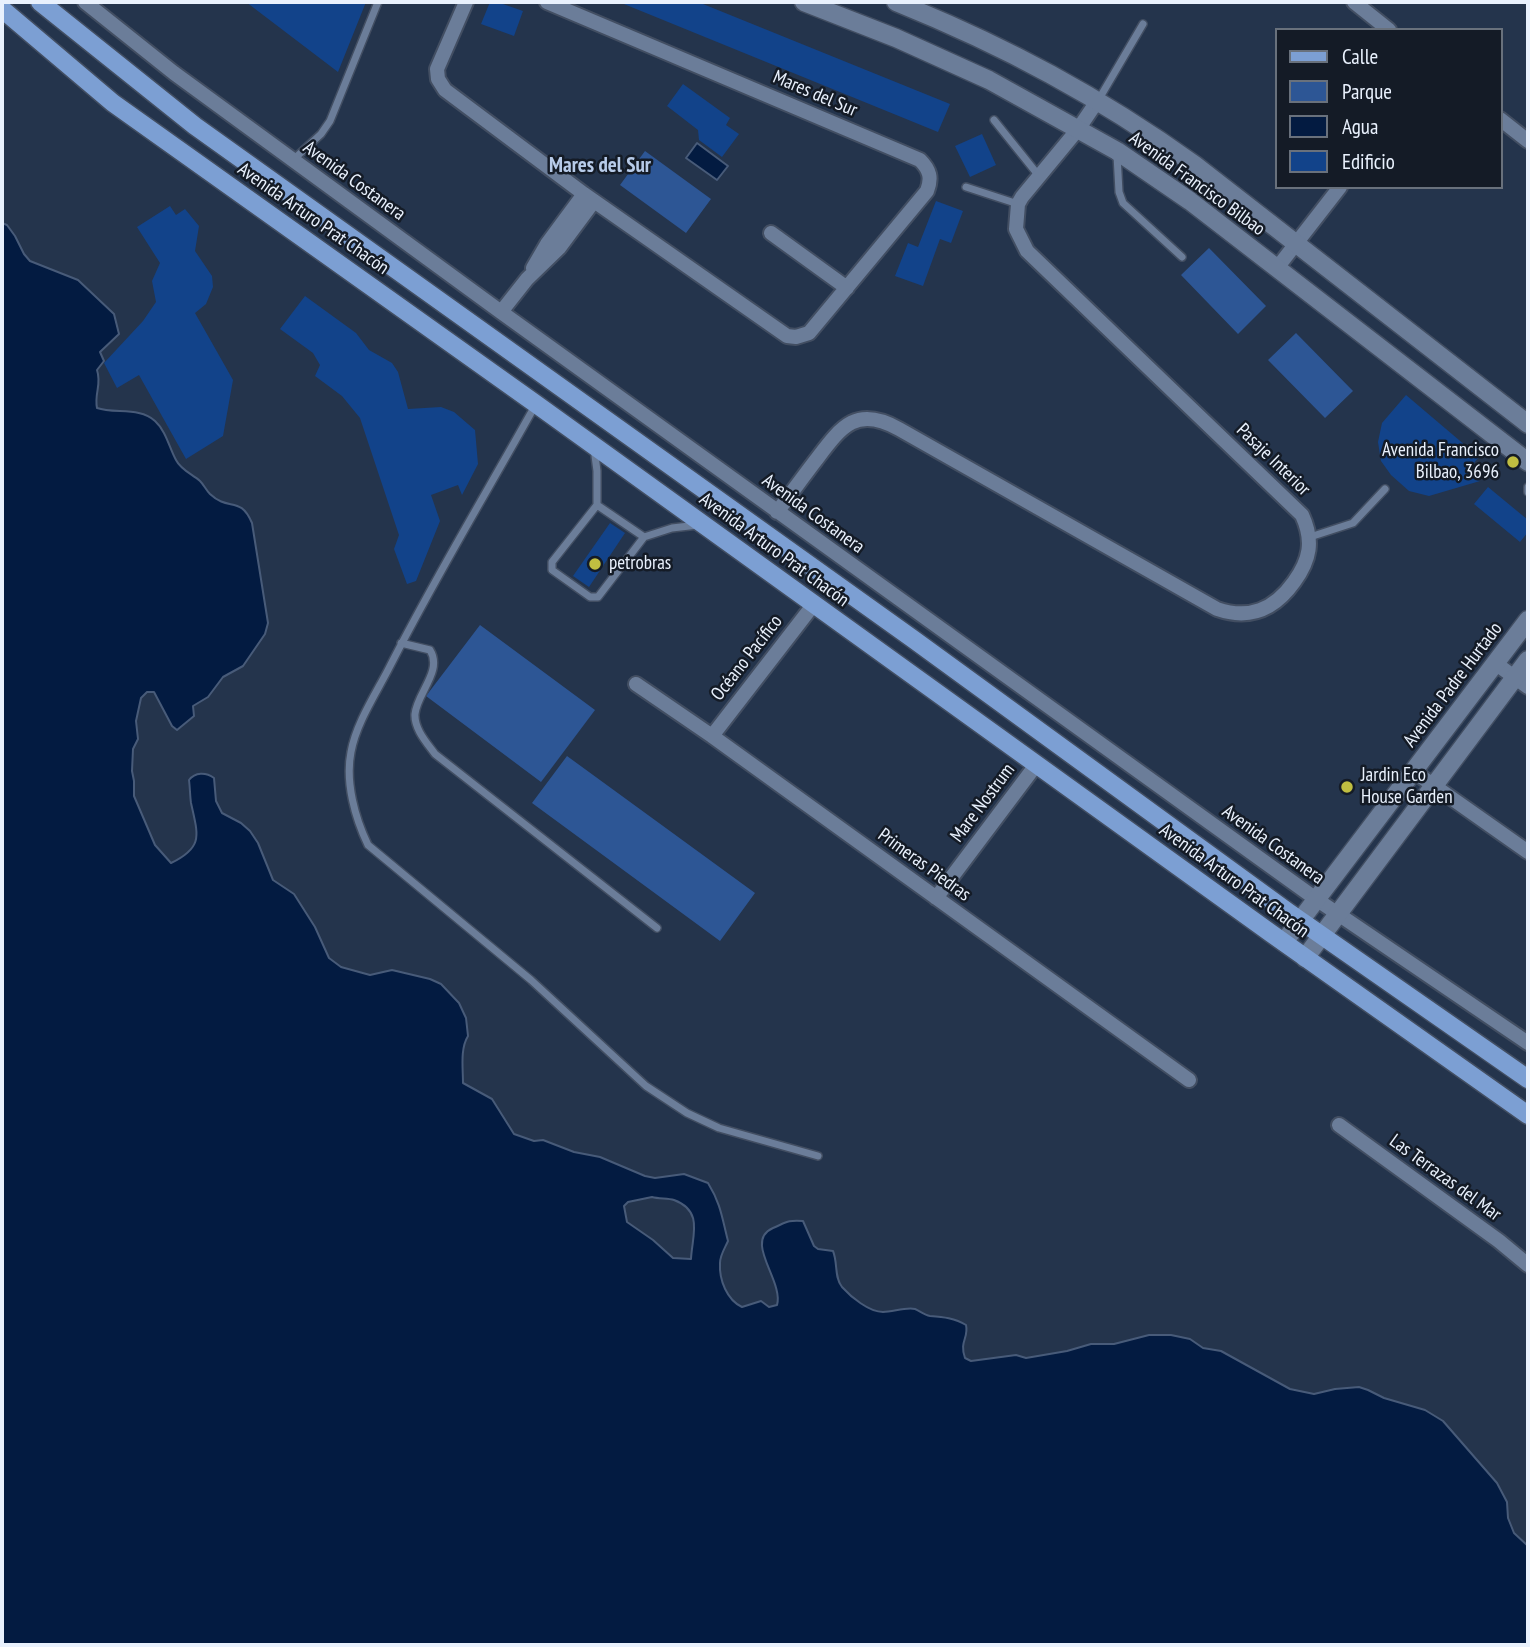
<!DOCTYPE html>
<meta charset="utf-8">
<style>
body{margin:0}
#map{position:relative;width:1530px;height:1647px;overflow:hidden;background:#24344c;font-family:"PT Sans Narrow",sans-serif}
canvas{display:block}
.frame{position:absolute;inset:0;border:4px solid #e9f1fd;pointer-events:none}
.legend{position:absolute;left:1275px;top:28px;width:228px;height:161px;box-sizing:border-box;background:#141b26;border:2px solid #69717c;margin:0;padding:9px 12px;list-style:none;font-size:21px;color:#e9f1fd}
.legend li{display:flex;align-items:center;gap:14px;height:35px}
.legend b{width:35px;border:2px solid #69717c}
</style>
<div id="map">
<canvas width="1530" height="1647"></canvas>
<div class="frame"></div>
<ul class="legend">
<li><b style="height:9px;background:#7c9fd3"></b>Calle</li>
<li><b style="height:19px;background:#2d5695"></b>Parque</li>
<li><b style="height:19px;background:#031b41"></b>Agua</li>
<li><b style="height:19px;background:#12438a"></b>Edificio</li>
</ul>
</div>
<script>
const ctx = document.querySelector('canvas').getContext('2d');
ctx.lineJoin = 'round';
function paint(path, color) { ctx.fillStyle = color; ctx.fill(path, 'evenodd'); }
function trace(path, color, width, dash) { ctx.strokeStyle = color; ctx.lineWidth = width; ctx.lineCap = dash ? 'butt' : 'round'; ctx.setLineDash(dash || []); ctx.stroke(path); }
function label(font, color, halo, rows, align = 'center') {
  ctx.font = font + ' "PT Sans Narrow",sans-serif'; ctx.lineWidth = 5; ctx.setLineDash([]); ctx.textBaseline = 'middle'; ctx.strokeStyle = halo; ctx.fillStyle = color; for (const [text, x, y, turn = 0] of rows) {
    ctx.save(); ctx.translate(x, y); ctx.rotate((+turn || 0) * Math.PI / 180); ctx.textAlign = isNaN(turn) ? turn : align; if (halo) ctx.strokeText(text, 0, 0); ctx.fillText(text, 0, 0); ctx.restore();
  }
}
paint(new Path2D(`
 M645,151L711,199L686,233L620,185Z
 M1209,248L1266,306L1238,334L1181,275Z
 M1296,333L1353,391L1325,418L1268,360Z
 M480,625L595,710L541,782L426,696Z
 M567,756L755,893L720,941L532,803Z`), '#2d5695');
const water = new Path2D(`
 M697,143L728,166L717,180L686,158Z
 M2,223L7,225L15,236L24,254L30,261L78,280L114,314L119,334L100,352L104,361L97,370C102,385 94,393 97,408C115,414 140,407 155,421C166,431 169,447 176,460C181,470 192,474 200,481C204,485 206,490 210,494C229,512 240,495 252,523L268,623L265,634L243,666L223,677L208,697L193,706L194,716L177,730L172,726L154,692H147L141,698L136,721L138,739L133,749L132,771L134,781V796L155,845L171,863C204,847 198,835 191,803C190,796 190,788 189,780C195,772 206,772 214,778L216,801L222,813L241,823L250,831L258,843L273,880L294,894L315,927L329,958L341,967L370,975L392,970L430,979L441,984L459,1003L466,1018L468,1036C460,1049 463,1068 463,1083L492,1099L514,1134L534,1141L543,1140L574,1152L600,1157L645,1176L655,1178L684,1174L708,1183C721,1204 722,1218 728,1241C725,1248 720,1255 720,1263C719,1280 727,1300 742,1307L761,1301L769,1307L777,1305C784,1281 743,1241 773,1228C787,1222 787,1220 803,1221L814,1246L818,1249L833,1251C838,1263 834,1277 842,1287C851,1297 869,1312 883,1312C893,1312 905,1307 915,1309C920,1311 924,1315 930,1316C943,1317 955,1318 966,1325C969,1338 959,1341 965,1358L971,1361L1016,1355L1026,1358L1067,1351L1091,1344H1114L1149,1335H1171L1190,1339L1203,1348L1221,1351L1290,1389L1314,1394L1335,1389L1359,1387L1368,1390L1384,1398L1425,1410L1443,1421L1497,1483L1507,1502L1508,1518L1514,1533L1528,1546V1645H2ZM652,1197C659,1199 668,1198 674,1200C704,1211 692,1236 691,1259L673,1258L653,1240L627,1222L624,1206L628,1202Z`);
paint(water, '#031b41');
trace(water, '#485b79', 2);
paint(new Path2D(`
 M246,2H366L338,72Z
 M490,2H497L523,11L514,36L481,24Z
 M619,2H698L950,104L938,132Z
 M683,84L730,118L726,125L739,134L722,157L699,140L698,130L667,106Z
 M982,134L996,165L970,177L955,146Z
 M936,201L963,211L951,243L940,239L923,286L895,276L908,243L918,247Z
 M170,206L176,215L185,209L199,226L195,251L212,276L213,287L206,304L195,313L233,380L223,436L186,459L139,375L117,388L104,363L143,321L156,302L152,281L160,263L137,227Z
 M305,296L356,333L369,350L392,363L398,372L408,409L441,407L454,412L475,430L478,464L462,495L458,485L431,495L440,521L416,581L407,584L394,549L399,535L360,418L342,396L315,376L320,365L313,353L280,329Z
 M1406,395L1479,457L1468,470L1480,481L1429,496L1409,491L1391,475L1381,461L1378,442L1382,423Z
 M1488,487L1528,520V532L1520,542L1474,504Z
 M610,523L625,533L589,587L573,576Z`), '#12438a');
const service = new Path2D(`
 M1099,99L1143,24
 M994,120L1039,176
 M1117,155L1119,192L1123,203L1182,257
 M293,160L321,134L330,121L378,2
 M966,187L1018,204
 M536,404C487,492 434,579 388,670C375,695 356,724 351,752C345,782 355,818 368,845L531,980L646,1086L687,1113L719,1128L818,1156
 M594,448L597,471V505L552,562V570L590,597H598L644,537L672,528L698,525
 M1528,487V492
 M597,505L644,537
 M1310,537L1353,523L1385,489
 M401,643L430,650C443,671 417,693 415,714C414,729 427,743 435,754L657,928`);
const minor = new Path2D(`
 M85,2L174,73L501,312L1316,899L1528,1043
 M466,2L437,69L438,79L445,90L584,194L787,336L796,337L809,333L927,191C932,178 930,170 920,160L547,2
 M1354,2L1389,30
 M1500,119L1528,141
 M771,233L847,288
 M533,268L547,244L584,194
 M1277,268L1340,187
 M501,312L527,279L559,248L594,201
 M777,512C790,495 803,477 816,460C841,427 856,405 899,429L1217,609C1249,620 1274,610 1294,582C1310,560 1314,541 1302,515L1027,251L1016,229L1018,204L1022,197L1079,128L1098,100
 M1495,663L1528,687
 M636,684L712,736L1189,1080
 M712,736L814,604
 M1413,771L1528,852
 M936,898L1036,765
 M1339,1125L1499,1241L1528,1265`);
const tertiary = new Path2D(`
 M1284,942L1528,620
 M1305,958L1528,660`);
const secondary = new Path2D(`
 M804,2L896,38L989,80L1117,151L1190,201L1528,462
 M896,2C1007,47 1098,96 1195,165L1528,424`);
const primary = new Path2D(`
 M40,2L195,126L913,639L1288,912L1528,1079
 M2,9L113,103L536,404L1272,934L1528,1115`);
trace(service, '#424e62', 10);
trace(minor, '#424e62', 18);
trace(tertiary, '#424e62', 21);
trace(secondary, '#424e62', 21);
trace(primary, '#424e62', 21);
trace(service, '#6b7d99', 7);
trace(minor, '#6b7d99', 14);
trace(tertiary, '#6b7d99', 18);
trace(secondary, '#6b7d99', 18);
trace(primary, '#7c9fd3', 18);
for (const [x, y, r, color] of [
 [1513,462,7,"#c0be41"],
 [595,564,7,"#c0be41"],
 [1347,787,7,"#c0be41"]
]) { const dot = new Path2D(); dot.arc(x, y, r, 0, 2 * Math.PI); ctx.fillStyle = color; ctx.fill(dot); trace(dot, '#141b26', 2.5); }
label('19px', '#e9f1fd', '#141b26', [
 ["Mares del Sur",815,94,23],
 ["Avenida Costanera",354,181,36],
 ["Avenida Francisco Bilbao",1197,184,36],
 ["Avenida Arturo Prat Chacón",313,219,35],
 ["Pasaje Interior",1273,460,44],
 ["Avenida Costanera",813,514,36],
 ["Avenida Arturo Prat Chacón",774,550,36],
 ["Océano Pacífico",747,658,-52],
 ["Avenida Padre Hurtado",1453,685,-53],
 ["Mare Nostrum",983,803,-53],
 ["Avenida Costanera",1273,845,36],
 ["Primeras Piedras",924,865,36],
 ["Avenida Arturo Prat Chacón",1234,881,36],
 ["Las Terrazas del Mar",1445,1178,36]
]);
label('19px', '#e9f1fd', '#141b26', [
 ["Avenida Francisco",1499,451,"right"],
 ["Bilbao, 3696",1499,473,"right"],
 ["petrobras",609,564],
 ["Jardin Eco",1361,776],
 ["House Garden",1361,798]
], 'left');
label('bold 21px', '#b7cbe9', '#141b26', [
 ["Mares del Sur",600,166]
]);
</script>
